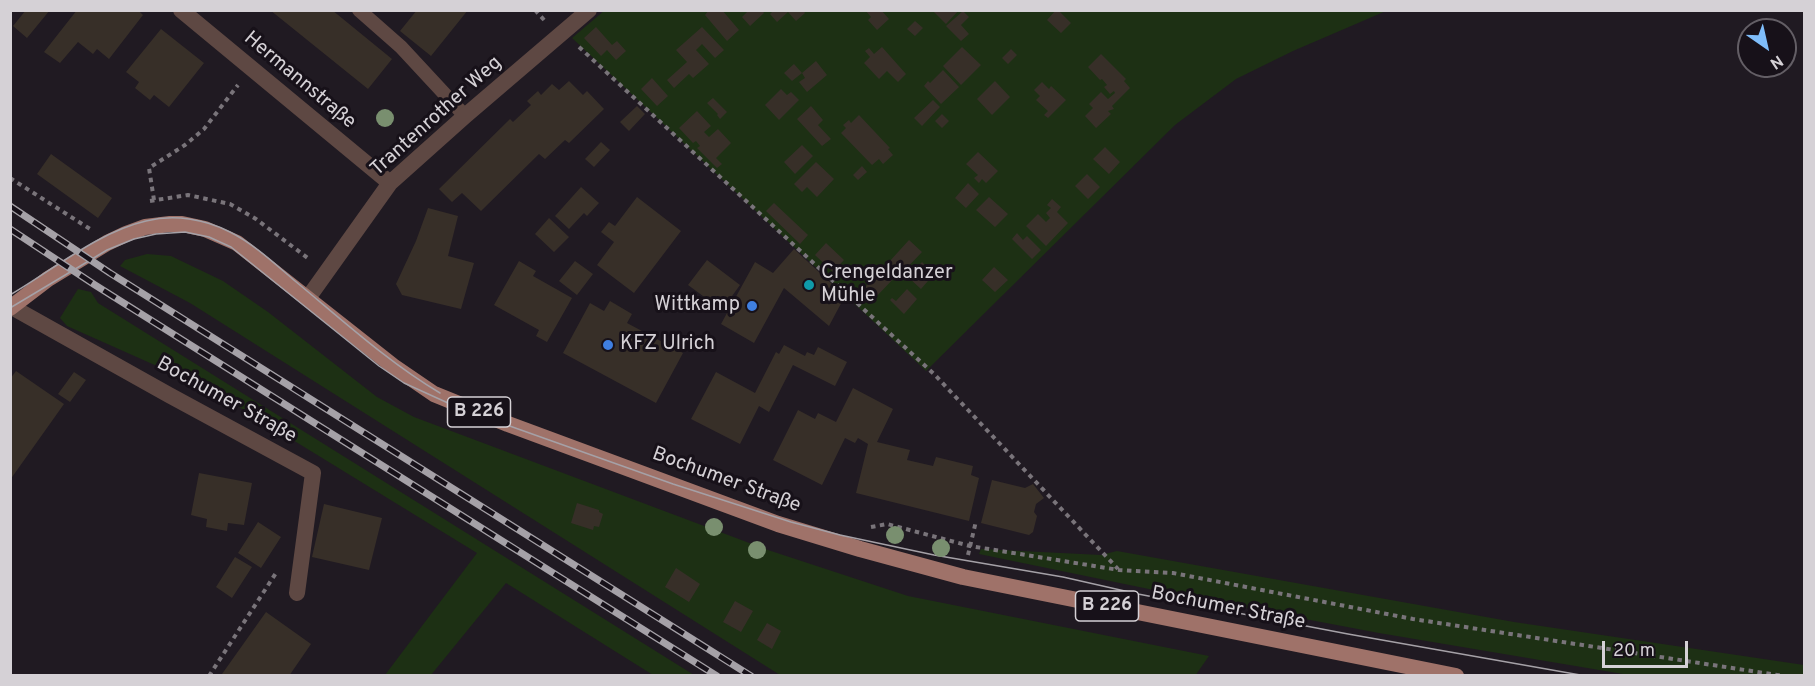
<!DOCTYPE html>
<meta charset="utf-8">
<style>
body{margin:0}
#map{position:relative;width:1815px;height:686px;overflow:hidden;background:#201a22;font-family:Overpass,sans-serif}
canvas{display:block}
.frame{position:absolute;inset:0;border:12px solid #d5d1d6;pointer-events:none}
.north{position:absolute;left:1737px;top:18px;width:60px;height:60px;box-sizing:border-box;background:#171119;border:2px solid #635e65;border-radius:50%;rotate:146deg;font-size:16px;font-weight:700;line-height:24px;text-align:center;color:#d5d1d6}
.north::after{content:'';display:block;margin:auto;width:21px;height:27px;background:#7fbdfa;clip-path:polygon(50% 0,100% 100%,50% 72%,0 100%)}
.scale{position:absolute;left:1602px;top:641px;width:86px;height:27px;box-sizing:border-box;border:3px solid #d5d1d6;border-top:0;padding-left:8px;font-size:18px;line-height:21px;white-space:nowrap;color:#d5d1d6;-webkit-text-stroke:4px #171119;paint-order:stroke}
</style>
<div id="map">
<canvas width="1815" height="686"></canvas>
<div class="frame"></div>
<div class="north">N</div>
<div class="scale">20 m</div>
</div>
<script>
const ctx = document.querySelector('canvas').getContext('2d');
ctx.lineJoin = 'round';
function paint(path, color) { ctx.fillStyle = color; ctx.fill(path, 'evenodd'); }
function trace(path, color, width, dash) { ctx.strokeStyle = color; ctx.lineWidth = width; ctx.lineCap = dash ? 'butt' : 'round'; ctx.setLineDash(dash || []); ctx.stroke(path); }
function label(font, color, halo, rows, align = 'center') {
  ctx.font = font + ' Overpass,sans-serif'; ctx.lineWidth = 6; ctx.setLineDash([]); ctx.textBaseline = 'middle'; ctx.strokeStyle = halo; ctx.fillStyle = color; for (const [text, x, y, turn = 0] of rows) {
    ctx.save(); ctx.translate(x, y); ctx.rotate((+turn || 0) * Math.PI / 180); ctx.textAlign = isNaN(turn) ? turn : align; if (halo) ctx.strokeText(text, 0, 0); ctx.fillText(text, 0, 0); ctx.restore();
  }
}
paint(new Path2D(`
 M605,10L1386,11L1293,51L1236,79L1175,125L926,371L572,38Z
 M147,254L171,256L223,281L268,312L377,397L414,417L768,550L908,596L1209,656L1195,676L780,675L190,303L120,266L125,260Z
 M78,289L91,292L98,303L694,675H653L506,583L431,675H385L477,553L213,391L67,326L60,318Z
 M981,549L1101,555L1117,551L1514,622L1804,665V675H1629L1379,633L1178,595L979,554Z`), '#1d3014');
paint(new Path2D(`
 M26,10H50L27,38L13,26Z
 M77,10H138L143,15L109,59L97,49L93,54L78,42L60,63L44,52Z
 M270,10H332L392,59L368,89Z
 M417,10H468L431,56L400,31Z
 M709,10H722L739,30L727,41L705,15Z
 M749,10H762L764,13L750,26L742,17Z
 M774,10H803L805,13L796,21L788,12L777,22L770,14Z
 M865,10H881L889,19L877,30L868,20L871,17Z
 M932,10H959L946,24Z
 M1056,10H1058L1071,23L1061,33L1047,20Z
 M963,11L969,17L961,25L969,34L961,41L946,26Z
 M915,21L923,28L915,36L907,29Z
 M596,27L612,45L617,41L626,51L616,60L607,50L601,56L584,38Z
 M702,27L724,50L715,58L702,44L696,50L709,64L693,78L689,74L674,88L667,80L687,62L676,50Z
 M161,29L204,63L169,107L154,95L150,100L135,88L139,82L126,72Z
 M882,47L906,74L898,82L887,71L879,79L864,63L870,57L865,51L869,48L874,54Z
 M962,47L981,65L961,85L943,66Z
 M1011,49L1017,55L1008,64L1002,58Z
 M1101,54L1126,79L1124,81L1130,88L1112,106L1114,109L1108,111L1111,114L1096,128L1085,116L1093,108L1089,104L1101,92L1108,99L1115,93L1114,91L1110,94L1104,87L1107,85L1102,79L1100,80L1088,67Z
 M816,61L827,75L807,92L799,82L805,78L802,73Z
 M794,64L802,73L792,81L784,73Z
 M943,70L959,87L941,104L924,86L928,81L930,83Z
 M652,78L668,96L657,106L641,89Z
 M569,81L583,95L587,91L604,109L569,143L565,140L545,159L539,154L481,211L462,193L452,202L439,189L510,119L513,122L531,105L527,101L538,91L541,95L552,84L559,90Z
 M995,81L1010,97L992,115L977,99Z
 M1042,82L1049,89L1051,86L1066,100L1048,118L1044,115L1048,111L1036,100L1040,96L1034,90Z
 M781,89L787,95L791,92L799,100L779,120L765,105Z
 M713,98L727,112L720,119L717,115L718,114L707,103Z
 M933,100L940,107L922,126L914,118Z
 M637,106L645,114L629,131L620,122Z
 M811,106L823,120L818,125L831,139L822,146L797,119Z
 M697,111L711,126L704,132L709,137L718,129L731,143L716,158L722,164L717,168L697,148L700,146L696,141L693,143L679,128Z
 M942,114L949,121L942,128L935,121Z
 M859,115L890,148L888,149L893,155L883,164L879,159L872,165L841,133L846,128L843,125L849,120L851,123Z
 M601,142L610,150L594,167L585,159Z
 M802,145L813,156L795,174L784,162Z
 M1105,147L1120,162L1109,174L1093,159Z
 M978,152L998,171L986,183L982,179L979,183L974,178L978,175L966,164Z
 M51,154L112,198L98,218L37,174Z
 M816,162L834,179L817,197L807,187L802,192L794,184Z
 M862,166L867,172L858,180L853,175Z
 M1087,174L1100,187L1088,199L1075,186Z
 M968,183L979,194L966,208L955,198Z
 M581,187L599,203L587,216L584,213L569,229L555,216Z
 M637,197L681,231L634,293L597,265L614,242L601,232L609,222L615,226Z
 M989,197L1008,214L995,227L976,210Z
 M1052,199L1061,207L1057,212L1068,223L1046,246L1026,226L1038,214L1046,222L1050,218L1046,213L1051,208L1047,205Z
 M774,203L808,235L800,244L766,211Z
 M428,208L458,216L448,256L474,263L461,309L402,295L396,284L416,241Z
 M549,218L569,237L554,252L535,234Z
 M1017,233L1023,240L1027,236L1041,250L1032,259L1012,239Z
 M909,240L922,252L902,273L889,262Z
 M826,243L844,260L833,272L815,255Z
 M794,249L845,296L829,326L784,288L754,343L721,324L755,262L773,273Z
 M707,260L740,285L722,310L688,285Z
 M519,261L536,271L533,276L572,298L547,342L536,336L539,330L494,305Z
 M575,261L593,274L577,295L559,281Z
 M922,262L934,274L921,289L908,277Z
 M886,266L896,276L875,298L865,287Z
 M994,267L1008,280L995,292L982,280Z
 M907,289L917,299L904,314L890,300L892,298L896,301Z
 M610,301L632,314L627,323L683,353L656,403L563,353L590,303L604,311Z
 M784,345L805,356L807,352L814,355L818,347L847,362L835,386L793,365L769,412L759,406L740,444L691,419L716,372L755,393L776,352L779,354Z
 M16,371L64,404L10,480V379Z
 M74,372L86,380L70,402L58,394Z
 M853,388L893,409L877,442L910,450L907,460L933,466L936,457L973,466L971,475L979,478L969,521L856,493L868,444L858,438L855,443L845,438L822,485L773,460L798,410L815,419L818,413L836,422Z
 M199,473L252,483L244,525L228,523L227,531L206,527L207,519L191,515Z
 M992,480L1025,488L1033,484L1044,498L1036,504L1034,512L1037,516L1033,532L1029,535L981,523Z
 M577,503L599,510V512L603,514L599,527L594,526L593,530L571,523Z
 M324,504L382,518L369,570L312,557Z
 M258,522L281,537L261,568L238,553Z
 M235,557L252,567L232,598L216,587Z
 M676,568L700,584L689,602L665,587Z
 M735,601L753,611L741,632L723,622Z
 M266,612L311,644L289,676H224L222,674Z
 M767,623L781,631L772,649L757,640Z`), '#372f28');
trace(new Path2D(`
 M535,10L545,21
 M579,47L934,374L1118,569
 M10,178L90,229
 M154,200L149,168L185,145L204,129L238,85
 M150,201L188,195L230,204L256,219L309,259
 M871,527L887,524L970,546L1119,570L1173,573L1413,619L1784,676
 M968,555L976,521
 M209,676L276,573`), '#79747a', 4, [4.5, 4.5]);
trace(new Path2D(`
 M359,10L401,47L465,116`), '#5e4843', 14);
trace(new Path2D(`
 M181,10L390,183
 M308,298L390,183L465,116L589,10
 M10,306L169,395L313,473L297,593`), '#5e4843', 16);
trace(new Path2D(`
 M10,308L48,279L107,243L126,234L145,227L170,224H182L205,229L237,243L393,366L434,394L508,424L778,524L860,549L963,577L1456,676`), '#9f7269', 16);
trace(new Path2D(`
 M10,295C53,270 98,232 146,221C174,214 205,219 230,232C254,244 275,264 295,281C341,319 389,363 440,393
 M10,308L107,250L134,239L156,234L185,232L209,237L231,247L379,366L404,383L459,408L673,484L791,522L840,535L934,555L1063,577L1138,594L1348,634L1586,676`), '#a5a1a7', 1.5);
const rail = new Path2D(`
 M10,206L110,273L751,676
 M10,229L95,285L717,676`);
trace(rail, '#a5a1a7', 7);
trace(rail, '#171119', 4.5, [14]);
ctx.fillStyle = '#798f6f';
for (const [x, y] of [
 [385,118],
 [714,527],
 [895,535],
 [941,548],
 [757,550]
]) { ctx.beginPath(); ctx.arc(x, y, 9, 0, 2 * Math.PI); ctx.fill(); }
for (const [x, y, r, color] of [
 [809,285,6,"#0f9aa8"],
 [752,306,6,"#3f7fe0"],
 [608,345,6,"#3f7fe0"]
]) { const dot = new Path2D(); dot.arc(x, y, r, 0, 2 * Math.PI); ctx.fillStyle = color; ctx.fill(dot); trace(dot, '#171119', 2); }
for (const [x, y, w] of [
 [479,412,63],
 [1107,606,63]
]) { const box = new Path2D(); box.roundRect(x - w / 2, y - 15, w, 30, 4.5); ctx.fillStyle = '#171119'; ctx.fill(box); trace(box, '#d5d1d6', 1.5); }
label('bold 18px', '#d5d1d6', null, [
 ["B 226",479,412],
 ["B 226",1107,606]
]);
label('20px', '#d5d1d6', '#171119', [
 ["Hermannstraße",299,81,40],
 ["Trantenrother Weg",437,117,-42],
 ["Bochumer Straße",226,401,29],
 ["Bochumer Straße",726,481,20],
 ["Bochumer Straße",1228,609,11]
]);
label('20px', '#d5d1d6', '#171119', [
 ["Crengeldanzer",821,274],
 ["Mühle",821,297],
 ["Wittkamp",740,306,"right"],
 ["KFZ Ulrich",620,345]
], 'left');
</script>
